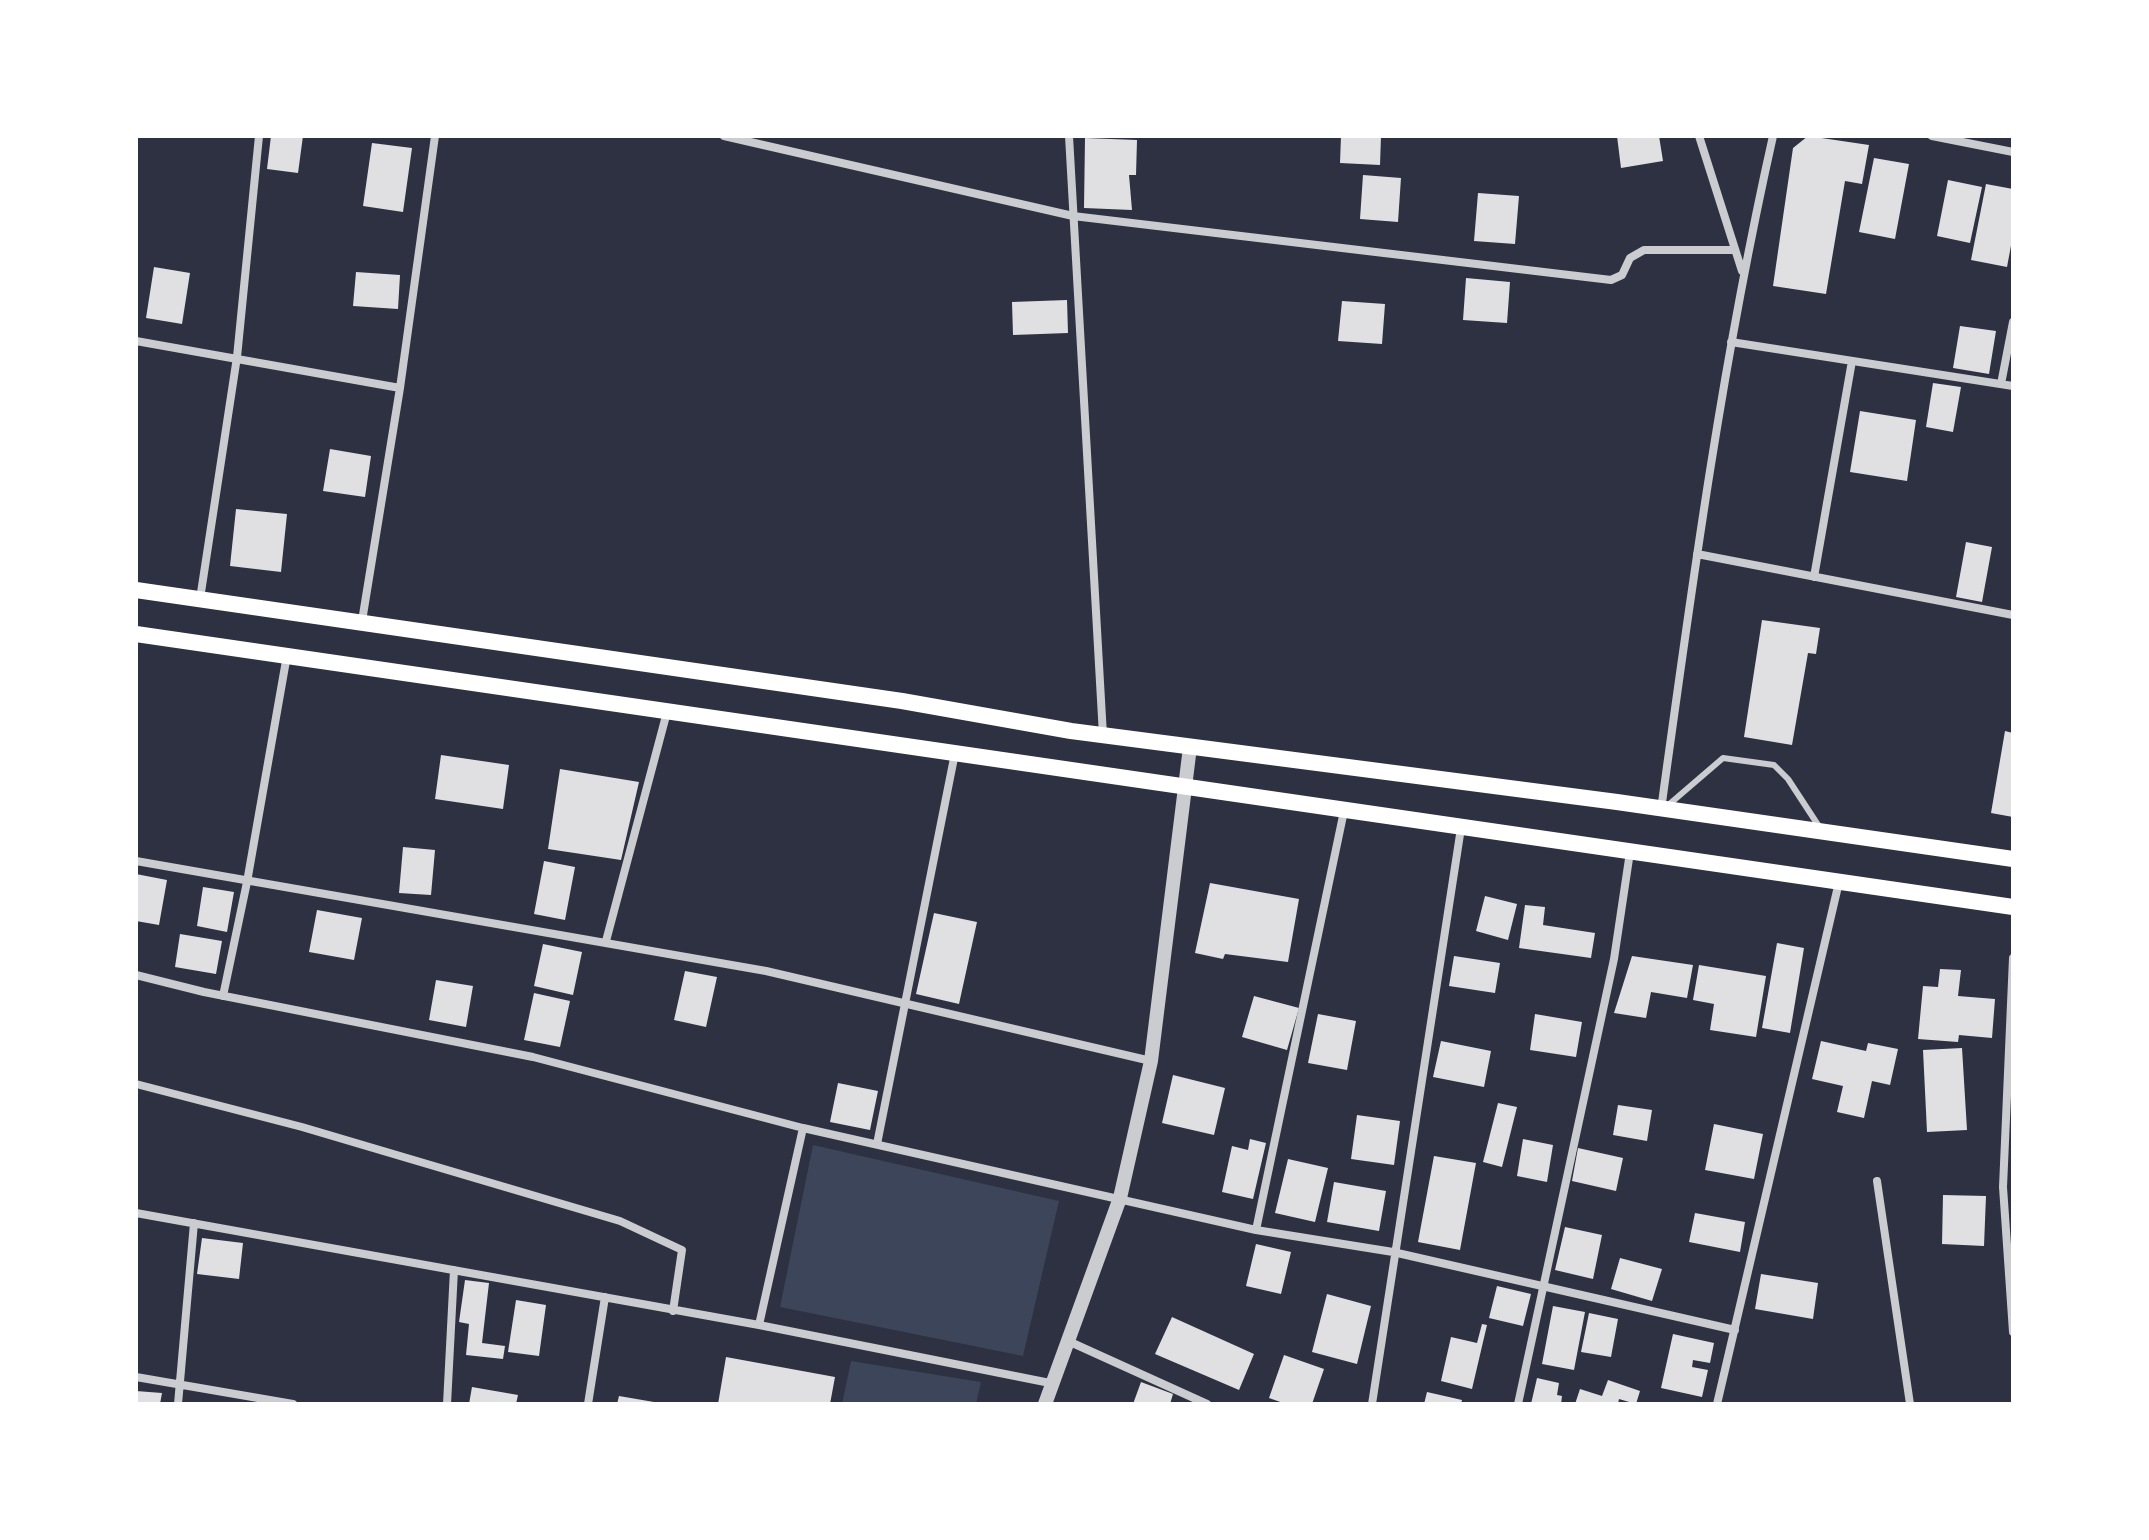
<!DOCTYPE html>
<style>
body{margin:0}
#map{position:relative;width:2149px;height:1540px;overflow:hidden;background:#2d3142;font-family:"Fira Sans",sans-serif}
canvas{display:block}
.frame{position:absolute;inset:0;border:138px solid #fff;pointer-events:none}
</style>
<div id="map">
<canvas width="2149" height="1540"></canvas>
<div class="frame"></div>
</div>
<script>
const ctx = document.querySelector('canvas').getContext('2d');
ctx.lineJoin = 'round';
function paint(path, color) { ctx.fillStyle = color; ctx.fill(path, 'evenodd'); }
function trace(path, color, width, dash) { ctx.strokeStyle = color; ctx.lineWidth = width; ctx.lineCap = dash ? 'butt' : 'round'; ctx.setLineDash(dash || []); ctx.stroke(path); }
paint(new Path2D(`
 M813,1145L1059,1201L1023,1356L780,1307Z
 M851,1361L981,1382L976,1404H842Z`), '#3c4559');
paint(new Path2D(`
 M271,136H303L298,173L267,169Z
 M1341,136H1381L1380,165L1340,163Z
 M1617,136H1659L1663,161L1621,168Z
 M1808,136L1869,145L1862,184L1845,181L1826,294L1773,286L1793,148Z
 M1085,138L1137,140L1136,175H1129L1132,210L1084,208Z
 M372,143L412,148L403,212L363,206Z
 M1874,158L1909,164L1895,239L1859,232Z
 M1363,175L1401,178L1398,222L1360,219Z
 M1948,180L1982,187L1970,243L1937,236Z
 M1986,184L2013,189V235L2007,267L1971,260Z
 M1478,193L1519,196L1515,244L1474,241Z
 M154,267L190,273L182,324L146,318Z
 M356,272L400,275L398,309L353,306Z
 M1466,278L1510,282L1507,323L1463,320Z
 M1067,300L1068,333L1013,335L1012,302Z
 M1342,301L1385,304L1382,344L1338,341Z
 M1960,326L1996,331L1989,374L1953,368Z
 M1933,383L1961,387L1953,432L1926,427Z
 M1860,411L1916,420L1907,481L1850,472Z
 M330,449L371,456L365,497L323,491Z
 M236,509L287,514L281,572L230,566Z
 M1966,542L1992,547L1982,602L1956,597Z
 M1762,620L1820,628L1816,654L1808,653L1792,745L1744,737Z
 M2005,731L2013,733V817L1991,813Z
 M441,755L509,765L503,809L435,799Z
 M560,769L639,782L621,860L548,849Z
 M403,847L435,850L431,895L399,893Z
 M544,861L575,867L565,920L534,914Z
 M136,874L167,880L159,925L136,921Z
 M1210,883L1299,899L1288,962L1225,954L1223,959L1195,953Z
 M203,887L234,892L227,932L197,926Z
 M1485,896L1517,904L1508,940L1476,931Z
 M1525,905L1545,907L1543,925L1595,933L1591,958L1519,948Z
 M317,910L362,918L354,960L309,952Z
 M934,913L977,922L959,1004L916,994Z
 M180,934L222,941L216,974L175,967Z
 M1777,943L1804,948L1790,1033L1762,1028Z
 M543,944L582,952L573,995L534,986Z
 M1454,956L1500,963L1495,993L1449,986Z
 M1632,956L1693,965L1687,998L1651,992L1646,1018L1614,1013Z
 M1699,965L1766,976L1756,1037L1710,1030L1714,1004L1693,1000Z
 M1940,969L1961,970L1958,996L1995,999L1992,1038L1959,1035L1958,1042L1918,1039L1923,986L1938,987Z
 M685,971L717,977L706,1027L674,1020Z
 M436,980L473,986L466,1027L429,1020Z
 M534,993L570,1001L560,1047L524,1040Z
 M1254,996L1299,1008L1287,1050L1242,1037Z
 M1318,1014L1356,1021L1347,1070L1308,1063Z
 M1535,1014L1582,1022L1576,1057L1530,1050Z
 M1441,1041L1491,1051L1484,1087L1433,1077Z
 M1821,1041L1866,1051L1868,1043L1898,1049L1890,1085L1872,1081L1864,1118L1837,1112L1843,1086L1812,1079Z
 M1962,1048L1967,1130L1927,1132L1923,1050Z
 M1173,1075L1225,1088L1214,1135L1162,1123Z
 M838,1083L878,1091L870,1130L830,1122Z
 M1498,1103L1517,1107L1502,1167L1483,1162Z
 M1618,1105L1652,1110L1647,1141L1613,1135Z
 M1357,1115L1400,1121L1394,1165L1351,1159Z
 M1714,1124L1763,1134L1754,1179L1705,1170Z
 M1250,1139L1266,1143L1253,1199L1222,1192L1232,1146L1248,1150Z
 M1523,1139L1553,1145L1547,1182L1517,1176Z
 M1578,1148L1623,1158L1616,1191L1572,1181Z
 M1434,1156L1476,1163L1460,1250L1418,1242Z
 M1288,1159L1328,1168L1315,1222L1275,1213Z
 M1334,1182L1386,1191L1379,1231L1327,1222Z
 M1943,1195L1986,1196L1984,1246L1942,1244Z
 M1695,1213L1745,1222L1740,1252L1689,1242Z
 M1565,1227L1602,1235L1593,1279L1555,1270Z
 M202,1238L243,1243L239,1279L197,1274Z
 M1256,1244L1291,1252L1281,1294L1246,1286Z
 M1620,1258L1662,1269L1652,1301L1611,1289Z
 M1761,1274L1818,1283L1813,1319L1755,1309Z
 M465,1280L489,1283L482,1343L505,1346L503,1359L466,1355L469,1324L459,1322Z
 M1497,1286L1531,1294L1523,1326L1489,1318Z
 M1327,1294L1371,1306L1357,1364L1312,1352Z
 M516,1300L546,1305L539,1356L508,1352Z
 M1553,1306L1585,1312L1574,1370L1542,1364Z
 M1589,1313L1618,1319L1611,1357L1581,1352Z
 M1172,1317L1254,1354L1239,1390L1155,1354Z
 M1482,1324L1487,1325L1472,1389L1441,1381L1451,1337L1477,1343Z
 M1673,1334L1714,1343L1710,1363L1693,1360L1692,1367L1708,1370L1702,1397L1661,1388Z
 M1284,1355L1324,1369L1312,1404H1286L1269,1398Z
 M726,1357L835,1377L830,1404H718Z
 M1537,1378L1559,1383L1557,1395L1562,1396L1561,1404H1531Z
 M1608,1380L1640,1391L1636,1404L1619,1399L1618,1404H1575L1580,1389L1602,1396Z
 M1141,1382L1173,1394L1170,1404H1133Z
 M472,1387L518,1395L516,1404H469Z
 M136,1391L162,1393L160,1404H136Z
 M1427,1392L1462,1400L1461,1404H1424Z
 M619,1396L654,1402V1404H617Z`), '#e0e0e3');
trace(new Path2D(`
 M1666,807L1723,758L1774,765L1788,779L1820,828`), '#caccd0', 6);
trace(new Path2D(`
 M724,136L1073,216L1611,280L1622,275L1630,258L1644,250H1733
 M1069,136L1103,735
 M1699,136L1742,271
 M1932,136L2013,152
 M136,341L400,388
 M1731,342L2013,386
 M2001,384L2013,322
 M1697,554L2013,615
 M1814,577L1852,361
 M200,599L237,357L259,136
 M362,621L400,388L435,136
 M1661,810C1692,584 1723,358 1773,136
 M136,861L766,971L1151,1061
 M606,941L667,712
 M2013,958L2003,1187L2013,1332
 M136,975L204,992L533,1057L803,1128L1256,1230L1393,1252L1735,1330
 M223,996L247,882L287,655
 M136,1084L302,1127L620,1221L682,1250L673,1311
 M877,1144L955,753
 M1877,1181L1910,1404
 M136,1213L759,1325L1050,1383
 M1256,1230L1344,811
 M759,1325L803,1128
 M1068,1341L1207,1404
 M136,1377L293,1404
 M178,1404L194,1223
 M447,1404L454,1270
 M588,1404L605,1297
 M1372,1404L1461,828
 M1518,1404L1614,959L1630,852
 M1717,1404L1839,882`), '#caccd0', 8);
trace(new Path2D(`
 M1045,1404L1120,1198L1151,1061L1190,747`), '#caccd0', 14);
trace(new Path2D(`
 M136,590L902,701L1071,731L1617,802L2013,859
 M136,634L2013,907`), '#fff', 16);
</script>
